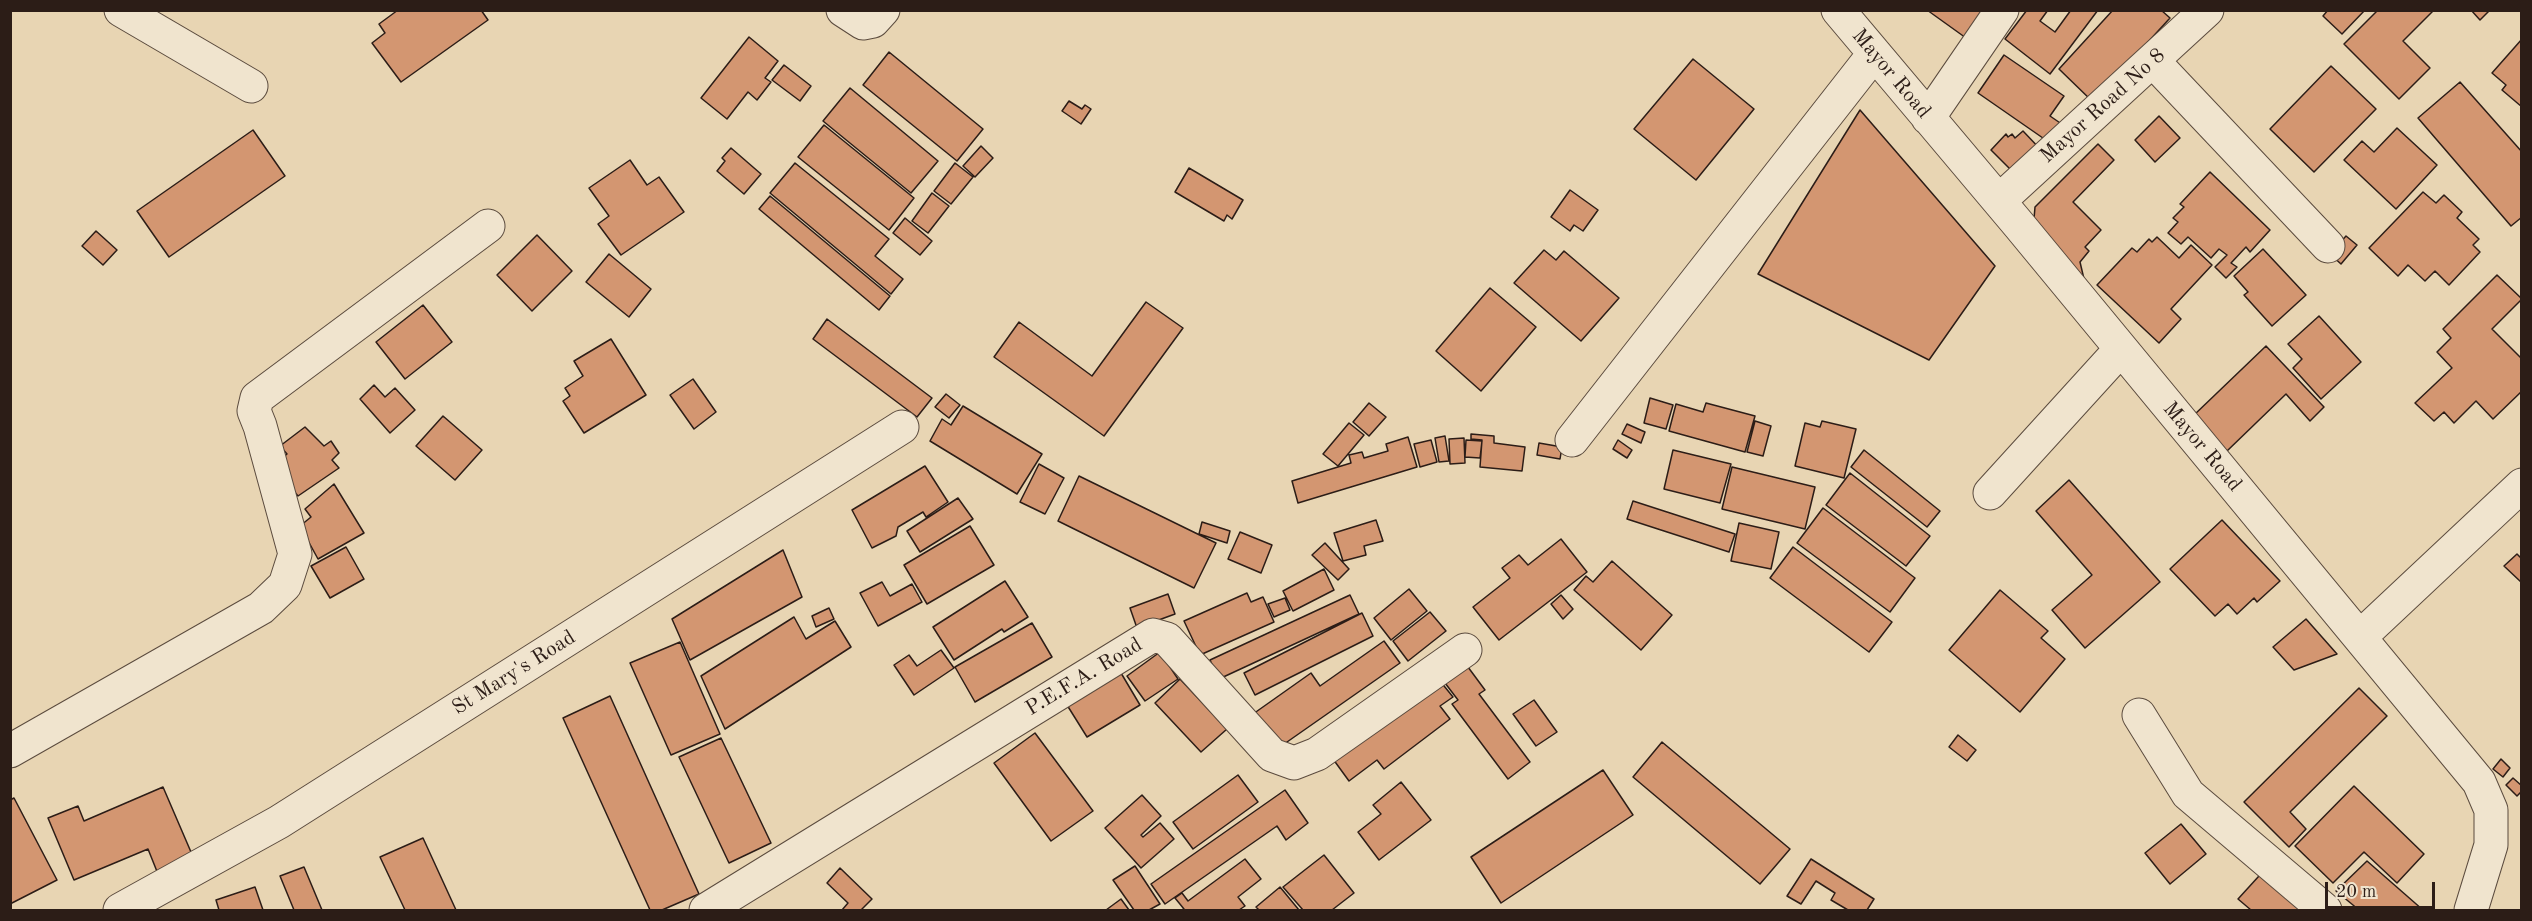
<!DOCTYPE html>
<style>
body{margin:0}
#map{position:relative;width:2532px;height:921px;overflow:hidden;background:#e8d5b3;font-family:"Old Standard TT",serif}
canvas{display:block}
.frame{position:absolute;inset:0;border:12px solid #2c1d17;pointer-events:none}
.scale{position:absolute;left:2325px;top:882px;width:110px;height:27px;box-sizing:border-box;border:3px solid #2c1d17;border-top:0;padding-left:8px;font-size:18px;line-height:21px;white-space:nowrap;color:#2c1d17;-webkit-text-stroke:4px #f0e4ce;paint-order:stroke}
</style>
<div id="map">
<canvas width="2532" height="921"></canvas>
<div class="frame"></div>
<div class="scale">20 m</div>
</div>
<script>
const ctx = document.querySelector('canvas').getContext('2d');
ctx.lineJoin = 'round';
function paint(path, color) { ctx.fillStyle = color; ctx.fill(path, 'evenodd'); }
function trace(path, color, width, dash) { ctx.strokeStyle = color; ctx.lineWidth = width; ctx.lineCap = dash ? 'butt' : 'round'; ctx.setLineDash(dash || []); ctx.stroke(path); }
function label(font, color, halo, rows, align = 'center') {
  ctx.font = font + ' "Old Standard TT",serif'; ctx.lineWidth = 4.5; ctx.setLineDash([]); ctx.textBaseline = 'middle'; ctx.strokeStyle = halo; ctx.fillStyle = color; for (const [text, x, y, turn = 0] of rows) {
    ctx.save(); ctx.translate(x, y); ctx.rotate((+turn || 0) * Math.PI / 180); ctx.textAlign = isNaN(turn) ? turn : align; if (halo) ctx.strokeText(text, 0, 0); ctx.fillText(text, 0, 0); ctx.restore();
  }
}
const building = new Path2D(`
 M398,10H481L488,20L401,82L372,43L385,33L379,24Z
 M1927,10H1982L1973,43Z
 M2027,10H2048L2040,21L2055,32L2071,10H2098L2050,74L2005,39Z
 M2113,10H2161L2170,18L2093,102L2059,69Z
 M2328,10H2365L2342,34L2323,16Z
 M2378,10H2434L2403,41L2430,68L2399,99L2344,44Z
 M2471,10H2490L2480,20Z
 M749,37L778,61L765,78L771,82L757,100L748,92L727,119L701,98Z
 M2522,39V107L2502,90L2506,85L2492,73Z
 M889,52L983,129L957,161L863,85Z
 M2004,55L2064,96L2050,116L2066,127L2053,145L1978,93Z
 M1693,59L1754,109L1696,180L1634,129Z
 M784,65L811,86L800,101L772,80Z
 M2331,66L2376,109L2314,172L2270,129Z
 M2460,82L2522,152V217L2511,226L2418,118Z
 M850,88L938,161L911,193L823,121Z
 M1069,101L1082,109L1085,105L1091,109L1081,124L1062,111Z
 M1860,110L1995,266L1929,360L1758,274Z
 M2159,116L2180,138L2155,162L2135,140Z
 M824,125L914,198L889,230L798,157Z
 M2397,128L2437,165L2396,209L2344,160L2362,141L2374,152Z
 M253,130L285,176L169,257L137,211Z
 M2023,131L2042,151L2016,175L1991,150L2006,134L2008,137L2012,134L2015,138Z
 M2098,144L2114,160L2073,202L2101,230L2085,247L2089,251L2080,262L2084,279L2034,219L2035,207Z
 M981,146L993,158L975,177L963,166Z
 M731,148L761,174L744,194L717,171L725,161L722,158Z
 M630,160L647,185L659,177L684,212L621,255L598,224L609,216L589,188Z
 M795,163L889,239L875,256L903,279L891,294L770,193Z
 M955,163L973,177L951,204L934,191Z
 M1189,168L1243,200L1232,219L1227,215L1224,221L1175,192Z
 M2210,172L2270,230L2250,252L2246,247L2231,263L2237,267L2226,278L2215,267L2227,255L2219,249L2211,258L2188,237L2181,244L2168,233L2178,222L2173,218L2184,207L2180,204Z
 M1570,190L1598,210L1583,231L1574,225L1570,231L1551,217Z
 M2423,192L2436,203L2444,195L2462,212L2457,218L2479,239L2473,245L2480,252L2449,285L2435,271L2425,281L2408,265L2398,276L2369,248Z
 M932,193L949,206L928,233L912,221Z
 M770,196L890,296L879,310L759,209Z
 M905,218L932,241L920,255L893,233Z
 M96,231L117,250L103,265L82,246Z
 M537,235L572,271L532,311L497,275Z
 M2346,236L2357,245L2341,264L2330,254Z
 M2157,237L2179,258L2191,245L2212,265L2171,309L2181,319L2159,343L2097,285L2132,248L2137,252L2149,239L2152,242Z
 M2263,249L2306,295L2272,326L2244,295L2248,292L2234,276Z
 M1544,250L1556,260L1564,251L1619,298L1581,341L1514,283Z
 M609,254L651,289L629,317L586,282Z
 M2497,275L2522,299L2492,329L2522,359V391L2493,419L2476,401L2454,423L2444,412L2434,421L2415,403L2452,368L2437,352L2451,338L2443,329Z
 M1490,288L1536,327L1481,391L1436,351Z
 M1146,302L1183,328L1104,436L994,357L1019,322L1092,376Z
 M423,305L452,342L405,379L376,342Z
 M2319,316L2361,362L2321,399L2293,368L2302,359L2288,344Z
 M827,319L932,398L917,417L813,339Z
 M611,339L646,395L584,433L563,401L570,396L565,388L583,376L574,361Z
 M2266,346L2324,407L2310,421L2286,394L2227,451L2193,416Z
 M693,379L716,412L694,429L670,395Z
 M374,385L385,397L395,388L415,410L390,433L360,399Z
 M946,394L960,405L949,418L935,407Z
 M1650,398L1673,405L1666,429L1644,423Z
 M1369,403L1386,417L1369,436L1353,422Z
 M1706,403L1755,416L1745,452L1669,431L1676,404L1703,412Z
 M963,406L1042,454L1017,494L930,441L942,419L951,425Z
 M443,416L482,450L455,480L416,446Z
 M1755,421L1771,426L1763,456L1747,452Z
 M1822,421L1856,429L1844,478L1795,466L1805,423L1820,427Z
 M1349,423L1364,435L1338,466L1323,454Z
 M1627,424L1645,432L1641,443L1622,434Z
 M305,427L324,446L331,441L339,453L332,460L339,468L298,496L273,466L287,454L280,446Z
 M1471,434L1494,436V443L1525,447L1522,471L1480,467L1482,440L1471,439Z
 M1445,436L1449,461L1439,462L1435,438Z
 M1408,437L1417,467L1298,503L1292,481L1351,463L1349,455L1362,452L1364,458L1388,451L1386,444Z
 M1464,438L1465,463L1450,464L1449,439Z
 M1431,440L1437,462L1420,467L1414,444Z
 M1466,440L1482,441L1480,458L1465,457Z
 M1618,440L1632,450L1627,458L1613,449Z
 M1539,443L1562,447L1560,459L1537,455Z
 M1673,450L1731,464L1720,503L1664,489Z
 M1864,450L1940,511L1927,527L1851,467Z
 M1039,464L1064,478L1045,514L1020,502Z
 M925,466L948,502L926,517L923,512L898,527L896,536L872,548L852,510Z
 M1732,467L1815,487L1805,529L1722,509Z
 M1850,473L1930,536L1906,566L1826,505Z
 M1079,476L1216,543L1194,588L1058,521Z
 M2069,480L2160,582L2085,648L2052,610L2092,575L2036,511Z
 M334,484L364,533L318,559L300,526L311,517L305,509Z
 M958,498L973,519L920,552L907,531Z
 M1633,501L1735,534L1729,552L1627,519Z
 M1823,508L1915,578L1890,612L1797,543Z
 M1376,520L1383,541L1364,546L1366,555L1343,561L1334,533Z
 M2222,520L2280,581L2257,602L2254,598L2237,614L2228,604L2215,616L2170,569Z
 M1202,522L1230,531L1227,543L1199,534Z
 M1739,523L1779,532L1771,569L1731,561Z
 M970,526L994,565L927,604L904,565Z
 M1240,532L1272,545L1261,573L1228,559Z
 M1561,539L1587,572L1499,640L1473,607L1510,578L1502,568L1519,555L1528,565Z
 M1325,543L1349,569L1338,580L1312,555Z
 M346,547L364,579L330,598L311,566Z
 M1793,547L1892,622L1869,652L1770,578Z
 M783,550L802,597L690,660L672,619Z
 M2517,554L2522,559V583L2504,566Z
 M1612,561L1672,615L1641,650L1574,590L1586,576L1593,582Z
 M1324,569L1334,590L1293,611L1283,591Z
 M1005,581L1028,617L1004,632L1002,629L954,660L933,627Z
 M882,582L890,596L912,584L922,602L878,626L860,593Z
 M1409,589L1427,611L1391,640L1374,618Z
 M2000,590L2048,631L2041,638L2065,659L2020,712L1949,650Z
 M1247,593L1251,602L1263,597L1274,622L1200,655L1184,621Z
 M1168,594L1175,614L1137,628L1130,608Z
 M1350,595L1359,614L1219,679L1210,660Z
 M1561,595L1573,609L1563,619L1551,604Z
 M1285,598L1290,610L1274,617L1268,604Z
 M829,608L834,619L816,627L812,616Z
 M1430,612L1446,631L1408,661L1393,641Z
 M1362,613L1373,636L1255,695L1244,673Z
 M794,617L806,639L835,621L851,647L725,729L701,676Z
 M2306,619L2337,654L2294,670L2273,647Z
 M1032,623L1052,657L975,702L955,667Z
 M1384,641L1400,663L1277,749L1253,714L1311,673L1320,686Z
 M680,642L720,734L671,755L630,663Z
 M941,650L954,668L914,695L894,665L909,655L917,666Z
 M1160,652L1178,679L1145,701L1127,676Z
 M1465,663L1485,690L1479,694L1530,762L1508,779L1452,704L1458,700L1442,679Z
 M1121,673L1140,705L1087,737L1067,705Z
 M1180,679L1227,729L1201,752L1155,703Z
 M1440,681L1453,697L1440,706L1450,719L1384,769L1377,760L1349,781L1333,759Z
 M2359,688L2387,716L2290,812L2306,829L2289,847L2244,802Z
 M610,696L699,894L662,910H650L563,718Z
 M1534,700L1557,732L1536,746L1513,714Z
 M1035,733L1093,811L1051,841L994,763Z
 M1958,735L1976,750L1967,761L1949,747Z
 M721,738L771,843L729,863L679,757Z
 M1662,742L1790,849L1760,884L1633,777Z
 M2501,759L2510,768L2503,777L2493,769Z
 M1603,770L1633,815L1501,903L1471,857Z
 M1238,775L1258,802L1193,849L1173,822Z
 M2513,778L2522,786V791L2517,796L2506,785Z
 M1401,782L1431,820L1379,860L1358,832L1381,814L1373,805Z
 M2354,786L2424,854L2397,883L2364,852L2333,883L2295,846Z
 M163,787L194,859L158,874L148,849L74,880L48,818L78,806L84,821Z
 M1285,790L1308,823L1286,840L1277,826L1165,904L1151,884Z
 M1142,795L1161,816L1141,835L1143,837L1160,823L1174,839L1141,868L1105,828Z
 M14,798L57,880L10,904V800Z
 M2181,824L2206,854L2170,884L2145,853Z
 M423,838L456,910H405L380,857Z
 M1324,855L1354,893L1332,910H1303L1283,887Z
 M1245,859L1261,879L1238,897L1245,906L1239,910H1182L1184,909L1175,898L1182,893L1188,901Z
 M1811,859L1874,899L1867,910H1848L1831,900L1835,893L1816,881L1801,904L1787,896Z
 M2367,861L2423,910H2359L2336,891Z
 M2269,865L2318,910H2251L2238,899Z
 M1135,866L1160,904L1149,910H1134L1113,880Z
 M304,867L322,910H294L280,876Z
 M840,868L872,899L861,910H842L848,903L827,883Z
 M255,887L263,910H219L216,900Z
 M1280,887L1299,910H1259L1256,907Z
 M1121,899L1129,910H1106Z`);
paint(building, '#d39671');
trace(building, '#2c1d17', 1.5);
const minor = new Path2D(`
 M121,10L251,86
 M843,10L863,23L873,21L883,10
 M1838,10L2019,225L2479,782L2491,810V845L2471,910
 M2153,61L2328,246
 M1928,118L2002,10
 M1999,201L2207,10
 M1572,440L1874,54
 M1990,493L2121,349
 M2360,637L2522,485
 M2139,715L2188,794L2325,910
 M10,751L261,608L285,585L295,554L260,426L254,411L257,398L488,226
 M120,910L279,822L902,427
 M706,910L1153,635L1167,639L1272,755L1294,763L1317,754L1465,650`);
trace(minor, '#5b4b3e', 35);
trace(minor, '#f0e4ce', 33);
label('21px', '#2c1d17', '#f0e4ce', [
 ["Mayor Road",1891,74,50],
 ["Mayor Road No 8",2103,106,-42],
 ["Mayor Road",2202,447,50],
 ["St Mary's Road",514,673,-32],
 ["P.E.F.A. Road",1084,677,-31]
]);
</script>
